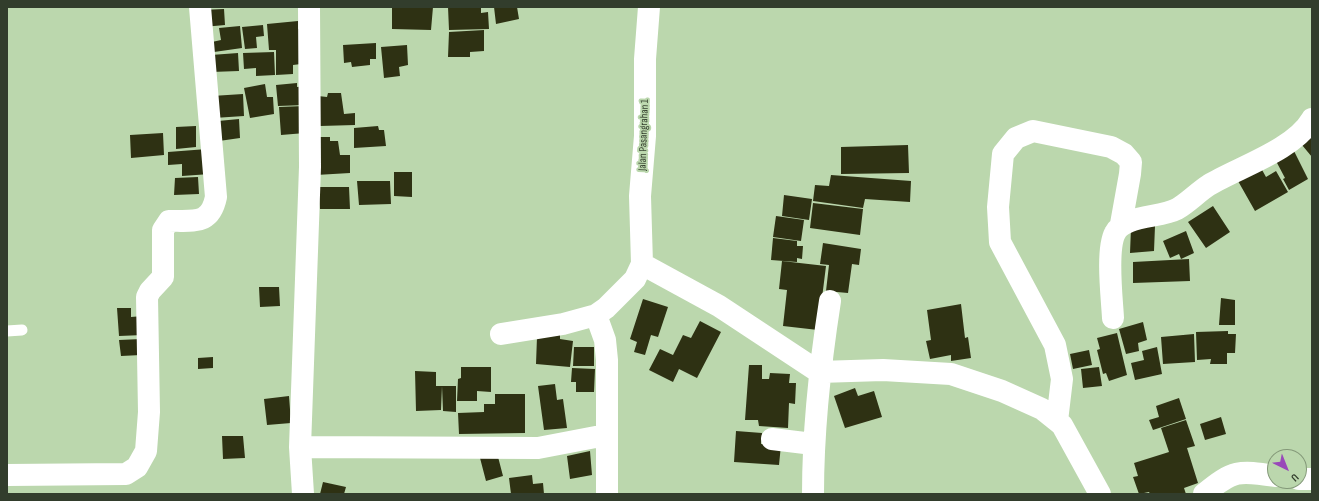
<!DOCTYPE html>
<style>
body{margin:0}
#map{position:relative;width:1319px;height:501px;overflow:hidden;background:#bbd7ad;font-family:"Sofia Sans Condensed",sans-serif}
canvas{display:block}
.frame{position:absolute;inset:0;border:8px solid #323d2c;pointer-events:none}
.north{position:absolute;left:1267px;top:449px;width:40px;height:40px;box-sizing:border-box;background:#bbd7ad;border:1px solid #849979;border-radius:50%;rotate:137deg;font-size:11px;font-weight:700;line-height:16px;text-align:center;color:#323d2c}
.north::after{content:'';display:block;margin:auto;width:14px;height:18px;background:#9949b9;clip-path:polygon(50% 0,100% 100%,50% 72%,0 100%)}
</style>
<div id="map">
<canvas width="1319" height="501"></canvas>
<div class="frame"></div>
<div class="north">U</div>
</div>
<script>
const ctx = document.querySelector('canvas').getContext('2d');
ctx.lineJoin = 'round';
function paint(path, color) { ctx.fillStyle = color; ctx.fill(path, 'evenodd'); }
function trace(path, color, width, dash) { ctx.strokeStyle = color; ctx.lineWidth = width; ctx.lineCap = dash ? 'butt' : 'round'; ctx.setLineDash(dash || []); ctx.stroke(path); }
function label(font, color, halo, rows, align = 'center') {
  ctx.font = font + ' "Sofia Sans Condensed",sans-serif'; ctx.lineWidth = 4; ctx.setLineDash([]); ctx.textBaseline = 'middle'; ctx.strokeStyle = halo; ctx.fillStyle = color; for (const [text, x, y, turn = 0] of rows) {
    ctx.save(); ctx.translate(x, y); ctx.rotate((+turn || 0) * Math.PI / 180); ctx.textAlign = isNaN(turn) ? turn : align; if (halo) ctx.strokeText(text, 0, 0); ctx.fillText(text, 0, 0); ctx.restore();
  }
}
paint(new Path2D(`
 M392,7H433L431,30L392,29Z
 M448,7H481V13L488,12L489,29L449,30Z
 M494,7H517L519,19L496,24Z
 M224,9L225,25L203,27L202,10Z
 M298,21V29L305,28L301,64L293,65V74L276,75V50H269L267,24Z
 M263,25L264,36L256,37L257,48L245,49L242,27Z
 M240,26L242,48L214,52L212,42L221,40L219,28Z
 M484,30V51L470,52V57H448L449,32Z
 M376,43V59H370V65L352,67L351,62L344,63L343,45Z
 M407,45L408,65L399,67L400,76L384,78L381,47Z
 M274,52L275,75L256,76V68L244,69L243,53Z
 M238,53L239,71L211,72V55Z
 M297,83V87L306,86V105L278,106L276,85Z
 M265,84L267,97H273L274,114L250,118L244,88Z
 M328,93H341L344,114L355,113V125L320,126L318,96L327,97Z
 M243,94L244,116L214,118L212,96Z
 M304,106L305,133L281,135L279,107Z
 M239,119L240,138L219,141L218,121Z
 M196,126V147L176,149V127Z
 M378,126L379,130H384L386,146L354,148V128Z
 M163,133L164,155L131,158L130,135Z
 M1312,135V157L1302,145Z
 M315,137H330V141H338L340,155H350V173L316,175Z
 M908,145L909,173L841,174V147Z
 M207,149L210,174L182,176V164L168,165V152Z
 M1294,151L1308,179L1289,190L1283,179L1285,178L1276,161Z
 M1261,168L1266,177L1276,171L1288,192L1255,211L1238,181Z
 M394,172H412V197L394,196Z
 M831,175L911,181L910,202L865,199L863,208L813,201L815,185L829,186Z
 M198,177L199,194L174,195L175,178Z
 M357,181H390L391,204L359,205Z
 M318,187H349L350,209H320Z
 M784,195L812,199L809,220L782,216Z
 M813,203L863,209L860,235L810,228Z
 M1213,206L1230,232L1206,248L1188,222Z
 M776,216L804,220L801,241L773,237Z
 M1155,226L1154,251L1130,253L1131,228Z
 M1186,231L1194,253L1181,259L1179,254L1170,258L1163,241Z
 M773,238L797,241V246H803L802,259L797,258V262L771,260Z
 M823,243L861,249L859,265L852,264L848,293L826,291L829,265L820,264Z
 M1189,259L1190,281L1133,283V262Z
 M782,261L826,266L818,330L783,326L787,290L779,289Z
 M259,287H279L280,306L260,307Z
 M1221,298L1235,300V325H1219Z
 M643,299L668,307L658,337L651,335L645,355L634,352L637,342L630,339Z
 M961,304L965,338L968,337L971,358L951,361V355L930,359L926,341L931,340L927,310Z
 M117,308H131V317L143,316V335L119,336Z
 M700,321L721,332L697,378L679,369L673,382L649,370L660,349L673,355L683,335L691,338Z
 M1143,322L1147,340L1138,343L1139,351L1126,354L1119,329Z
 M560,331V339L573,341L570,367L536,364L537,337Z
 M1228,331V334H1236L1235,353H1227V364H1210L1211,359L1197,360L1196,332Z
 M1117,333L1127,375L1109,381L1106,373L1103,374L1097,350L1100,349L1097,338Z
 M1194,334L1195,362L1163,364L1161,337Z
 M141,339V355L121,356L119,340Z
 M574,347H594V366H573Z
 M1157,347L1162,374L1135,380L1131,363L1144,360L1142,351Z
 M1089,350L1092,365L1073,369L1070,354Z
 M213,357V368L198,369V358Z
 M749,365H762V379H769L770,373L790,374L789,383H796L795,404L789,403L788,428L759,426L758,420H745Z
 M461,367H491V392L477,391V401H457L458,379L461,378Z
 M1099,367L1102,386L1083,388L1081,369Z
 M572,368L595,369L594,392H576V382H571Z
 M415,371L436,372V386H442L441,410L416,411Z
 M555,384L557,400L563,399L567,428L544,430L538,386Z
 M442,386H456V412L443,411Z
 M855,388L858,396L874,391L882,417L845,428L834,396Z
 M495,394H525V433L459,434L458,413L484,412V404H495Z
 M289,396L291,423L267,425L264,399Z
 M1179,398L1186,419L1153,430L1149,420L1159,417L1156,406Z
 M1221,417L1226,434L1205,440L1200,424Z
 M1186,420L1195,446L1187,448L1198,483L1184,488L1186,494H1150L1149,492L1139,494L1133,477L1138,476L1134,463L1169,452L1161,428Z
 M736,431L762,433L761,444L781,445L779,465L734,462Z
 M222,436H243L245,458L223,459Z
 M590,451L592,475L570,479L567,456Z
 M497,453L503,476L486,481L480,458Z
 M532,475L533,484L543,483L544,494H511L509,478Z
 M323,482L346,487L344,494H320Z`), '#2e3113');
trace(new Path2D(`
 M7,331L22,330`), '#fff', 11);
trace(new Path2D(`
 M642,264L719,306L819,372L883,370L951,374L1002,391L1042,409L1062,425L1100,494
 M596,315L605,340L607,360V494
 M1113,318C1112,298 1106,250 1115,233C1124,215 1160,218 1177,209C1189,202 1198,192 1209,185C1239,167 1294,150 1312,119
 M501,334L563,324L596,315L606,308L635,279L642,264L640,196L645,136V59L649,7
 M1057,421L1062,379L1055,345L1000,242L998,207L1003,154L1016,138L1033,131L1111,147L1124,154L1131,162L1130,174L1121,224
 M772,439L813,444
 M300,447L310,167L309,7
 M7,475L126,474L137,467L146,451L149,412L147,297L150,291L163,277V230L169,221C193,220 210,226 216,197L200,7
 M1299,479H1312
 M303,494L300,447L538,448L606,435
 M813,494C813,429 820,365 830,301
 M1204,494C1233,470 1239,470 1275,476`), '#fff', 22);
label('11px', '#323d2c', '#bbd7ad', [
 ["Jalan Pasangrahan 1",644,135,-88]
]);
</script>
